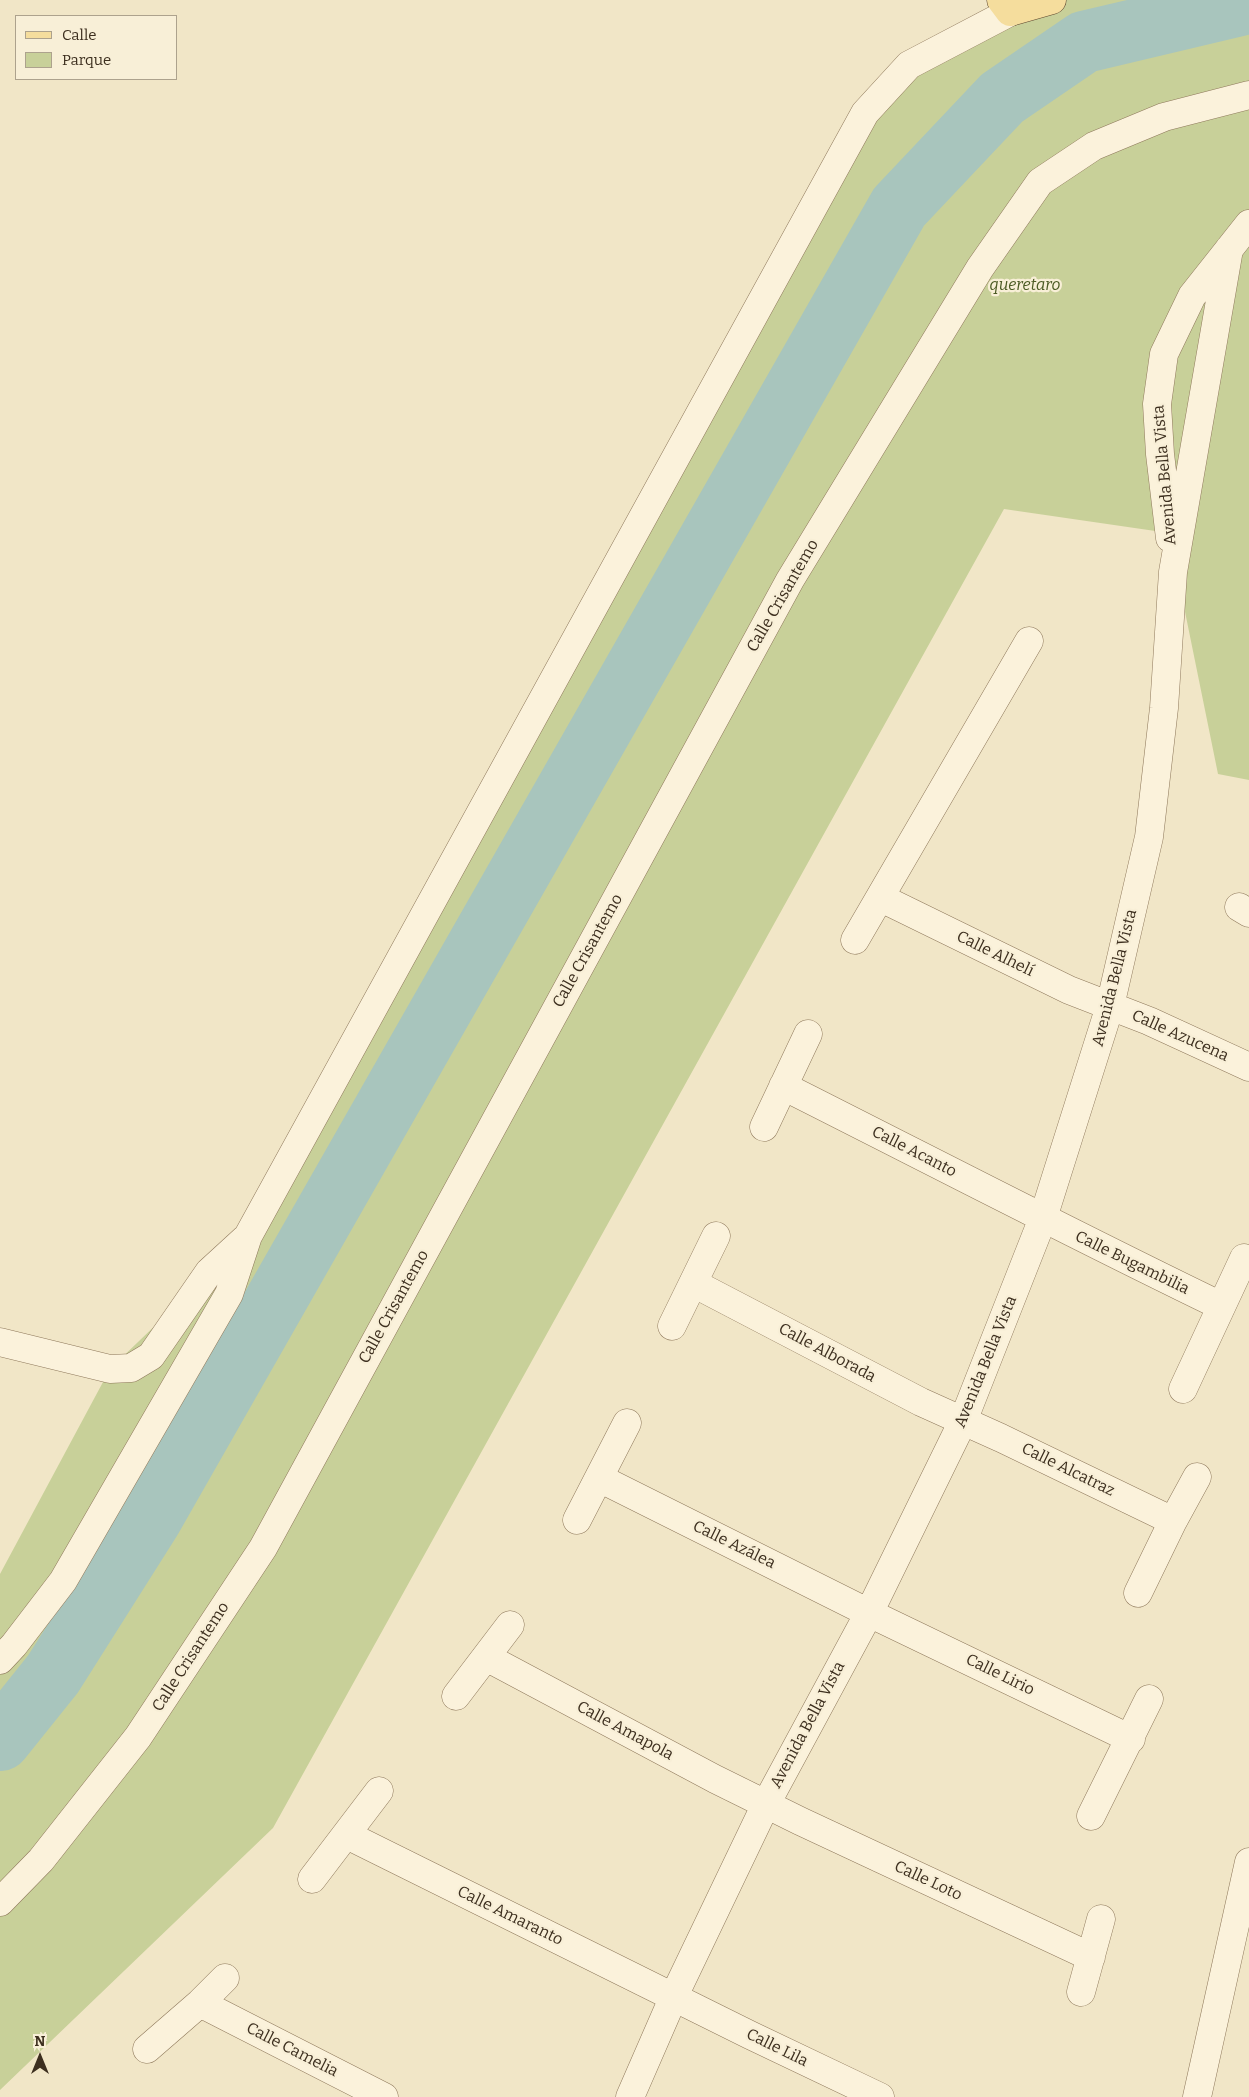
<!DOCTYPE html>
<meta charset="utf-8">
<style>
body{margin:0}
#map{position:relative;width:1249px;height:2097px;overflow:hidden;background:#f1e6c7;font-family:Bitter,serif}
canvas{display:block}
.legend{position:absolute;left:15px;top:15px;width:162px;height:65px;box-sizing:border-box;background:#f8efd7;border:1px solid #ada28d;margin:0;padding:6px 9px;list-style:none;font-size:15px;color:#3d2f1f}
.legend li{display:flex;align-items:center;gap:10px;height:25px}
.legend b{width:25px;border:1px solid #ada28d}
.north{position:absolute;left:15px;top:2032px;width:50px;height:50px;-webkit-text-stroke:4px #f8efd7;paint-order:stroke;rotate:0deg;font-size:14px;font-weight:700;line-height:20px;text-align:center;color:#3d2f1f}
.north::after{content:'';display:block;margin:auto;width:18px;height:22px;background:#3d2f1f;clip-path:polygon(50% 0,100% 100%,50% 72%,0 100%)}
</style>
<div id="map">
<canvas width="1249" height="2097"></canvas>
<ul class="legend">
<li><b style="height:6px;background:#f5dd9d"></b>Calle</li>
<li><b style="height:14px;background:#c8d099"></b>Parque</li>
</ul>
<div class="north">N</div>
</div>
<script>
const ctx = document.querySelector('canvas').getContext('2d');
ctx.lineJoin = 'round';
function paint(path, color) { ctx.fillStyle = color; ctx.fill(path, 'evenodd'); }
function trace(path, color, width, dash) { ctx.strokeStyle = color; ctx.lineWidth = width; ctx.lineCap = dash ? 'butt' : 'round'; ctx.setLineDash(dash || []); ctx.stroke(path); }
function label(font, color, halo, rows, align = 'center') {
  ctx.font = font + ' Bitter,serif'; ctx.lineWidth = 4.5; ctx.setLineDash([]); ctx.textBaseline = 'middle'; ctx.strokeStyle = halo; ctx.fillStyle = color; for (const [text, x, y, turn = 0] of rows) {
    ctx.save(); ctx.translate(x, y); ctx.rotate((+turn || 0) * Math.PI / 180); ctx.textAlign = isNaN(turn) ? turn : align; if (halo) ctx.strokeText(text, 0, 0); ctx.fillText(text, 0, 0); ctx.restore();
  }
}
paint(new Path2D(`
 M1052,0H1249V780L1218,774L1169,533L1004,509L273,1828L0,2090V1574L110,1369L248,1236L865,113L909,65Z`), '#c8d099');
trace(new Path2D(`
 M0,1740L53,1674L151,1519L899,207L1002,98L1084,42L1249,3`), '#a8c5bd', 62);
const minor = new Path2D(`
 M1170,538L1160,454L1157,404L1164,354L1192,296L1249,224
 M881,898L1069,990L1149,1021L1249,1067
 M1239,907L1249,913
 M855,940L1029,641
 M783,1086C930,1160 1074,1235 1221,1306
 M764,1127L808,1034
 M693,1283L921,1402L1001,1438L1173,1521
 M672,1326L716,1236
 M0,1342L110,1369L131,1368L151,1356L209,1272L245,1239
 M1183,1389L1244,1258
 M599,1478L869,1613L1131,1739
 M577,1520L627,1423
 M1138,1593L1173,1521L1197,1477
 M486,1657L715,1779L800,1821L1091,1957
 M0,1660L14,1645L63,1581L229,1294L248,1236L865,113L909,65L1010,12
 M456,1696L510,1625
 M1091,1816L1149,1699
 M347,1835L750,2035L880,2097
 M312,1879L379,1791
 M0,1902L41,1860L138,1737L263,1548L790,580L980,268L1040,182L1094,146L1164,117L1249,95
 M1081,1992L1101,1919
 M200,2003L384,2097
 M147,2049L200,2003L225,1978
 M630,2097L674,1996L766,1804L869,1613L963,1421L1043,1218L1110,1006L1149,837L1164,708L1173,572L1229,249
 M1197,2097L1249,1862`);
const major = new Path2D(`
 M1001,0L1010,12L1052,0`);
trace(minor, '#8e785b', 29);
trace(major, '#5c452f', 29);
trace(minor, '#fbf2db', 28);
trace(major, '#f5dd9d', 28);
label('italic 16px', '#4c5b24', '#f8efd7', [
 ["queretaro",1025,286]
]);
label('16px', '#3d2f1f', '#f8efd7', [
 ["Avenida Bella Vista",1165,475,-95],
 ["Calle Crisantemo",783,596,-60],
 ["Calle Crisantemo",588,951,-61],
 ["Calle Alhelí",995,954,26],
 ["Avenida Bella Vista",1115,978,-76],
 ["Calle Azucena",1180,1036,24],
 ["Calle Acanto",914,1152,27],
 ["Calle Bugambilia",1132,1263,26],
 ["Calle Crisantemo",394,1307,-61],
 ["Calle Alborada",827,1353,28],
 ["Avenida Bella Vista",986,1362,-68],
 ["Calle Alcatraz",1068,1470,26],
 ["Calle Azálea",734,1545,26],
 ["Calle Crisantemo",191,1657,-57],
 ["Calle Lirio",1000,1675,26],
 ["Avenida Bella Vista",808,1725,-62],
 ["Calle Amapola",625,1731,28],
 ["Calle Loto",928,1881,25],
 ["Calle Amaranto",510,1916,26],
 ["Calle Lila",777,2048,26],
 ["Calle Camelia",292,2050,27]
]);
</script>
